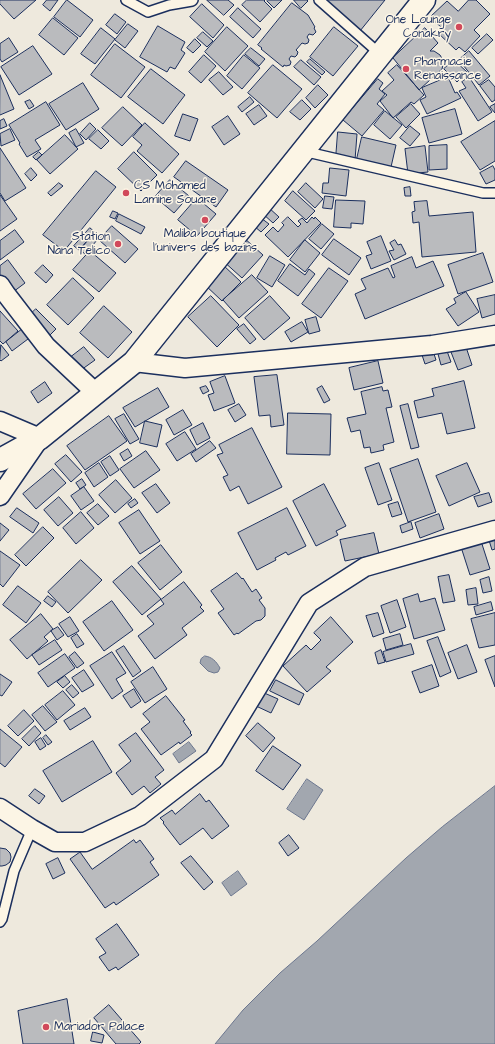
<!DOCTYPE html>
<style>
body{margin:0}
canvas{display:block;background:#eee9dd}
</style>
<canvas width="495" height="1044"></canvas>
<script>
const ctx = document.querySelector('canvas').getContext('2d');
ctx.lineJoin = 'round';
function paint(path, color) { ctx.fillStyle = color; ctx.fill(path, 'evenodd'); }
function trace(path, color, width, dash) { ctx.strokeStyle = color; ctx.lineWidth = width; ctx.lineCap = dash ? 'butt' : 'round'; ctx.setLineDash(dash || []); ctx.stroke(path); }
function label(font, color, halo, rows, align = 'center') {
  ctx.font = font + ' "Architects Daughter",sans-serif'; ctx.lineWidth = 3; ctx.setLineDash([]); ctx.textBaseline = 'middle'; ctx.strokeStyle = halo; ctx.fillStyle = color; for (const [text, x, y, turn = 0] of rows) {
    ctx.save(); ctx.translate(x, y); ctx.rotate((+turn || 0) * Math.PI / 180); ctx.textAlign = isNaN(turn) ? turn : align; if (halo) ctx.strokeText(text, 0, 0); ctx.fillText(text, 0, 0); ctx.restore();
  }
}
const water = new Path2D(`
 M205,656C212,657 216,661 220,668L218,672L214,673L208,671L200,663L201,659Z
 M189,742L196,751L179,763L173,754Z
 M307,779L323,790L304,820L287,809Z
 M495,786V1044H215L243,1010L280,973L317,941L406,858L442,827Z
 M238,871L247,884L231,896L222,883Z`);
paint(water, '#a2a7af');
trace(water, '#6c778f', 1);
const building = new Path2D(`
 M0,0H36L14,19L0,4Z
 M47,0H58L50,11L43,5Z
 M67,0L93,20L80,37L54,17Z
 M207,0H228L234,5L224,15Z
 M247,0H265L264,1L272,9L260,22L242,5Z
 M268,0H282L274,8L267,1Z
 M294,0H307L308,1L301,8Z
 M322,0H385L360,31Z
 M469,0H476L490,14L474,30L480,36L465,52L459,47L456,50L438,33L442,28L430,17L447,1L458,11Z
 M292,3L308,15L315,27L314,28L316,32L313,35L309,34L307,37L309,40L308,43L305,44L302,43L296,50L298,52L297,55L295,57L291,56L289,59L291,62L290,65L286,66L284,65L283,67L261,49L262,48L258,45Z
 M202,4L224,25L213,38L190,17Z
 M238,8L261,29L253,38L230,17Z
 M115,14L126,22L117,34L106,25Z
 M53,18L78,38L64,55L39,35Z
 M128,24L138,31L125,48L115,40Z
 M158,26L185,42L181,50L185,53L175,69L170,67L167,72L140,57Z
 M227,27L248,46L225,71L205,52Z
 M334,27L358,46L333,76L310,57Z
 M101,28L115,39L95,64L81,54Z
 M425,28L438,43L430,51H434L440,55L444,62L443,65L442,69L419,90L393,58Z
 M203,32L213,41L207,47L197,38Z
 M487,34L493,40L478,54L472,48Z
 M9,38L18,52L2,62L0,59V44Z
 M195,39L201,45L193,53L187,48Z
 M115,44L145,67L121,98L91,75Z
 M33,46L52,74L19,95L1,67Z
 M251,48L265,59L259,66L245,54Z
 M469,51L490,76L479,85L459,60Z
 M204,55L216,66L201,83L189,72Z
 M244,55L260,68L242,89L227,76Z
 M310,59L325,72L322,75L307,62Z
 M301,60L321,77L314,85L294,67Z
 M454,60L467,72L457,82L444,69Z
 M273,65L302,89L277,118L248,93Z
 M397,65L424,95L414,104L411,102L393,118L380,101L387,95L382,91L394,80L388,73Z
 M151,69L185,95L163,124L128,97Z
 M219,72L233,87L223,95L209,80Z
 M0,75L14,109L0,115Z
 M448,77L455,93L457,92L461,98L427,114L420,100L426,97L422,88Z
 M469,77L492,112L478,121L459,91L466,88L462,82Z
 M378,79L383,83L379,89L385,94L377,104L384,110L362,136L343,120Z
 M489,80L495,87V100L492,102L480,86Z
 M83,83L99,109L66,130L49,104Z
 M318,85L328,95L315,108L306,98Z
 M250,97L254,102L242,112L238,107Z
 M30,100L34,106L29,109L25,102Z
 M302,100L311,109L300,120L290,112Z
 M46,102L60,125L35,140L41,149L27,157L19,144L20,143L9,125Z
 M411,104L420,114L406,128L396,117Z
 M495,104V113L490,107Z
 M259,105L267,116L254,125L246,114Z
 M123,107L142,125L122,146L102,128Z
 M455,109L462,134L429,143L422,118Z
 M385,111L402,125L390,139L374,125Z
 M183,114L198,119L190,141L175,136Z
 M228,116L240,134L224,145L212,127Z
 M4,119L7,126L0,129V121Z
 M495,121V161L480,170L461,142Z
 M90,123L96,129L86,140L80,134Z
 M145,123L179,154L162,173L137,151L142,145L133,137Z
 M410,126L420,134L410,146L400,138Z
 M10,129L15,140L1,146L0,134Z
 M76,129L84,143L76,147L69,133Z
 M98,130L109,141L101,149L89,139Z
 M338,132L357,134L355,160L336,158Z
 M65,135L78,149L50,174L37,160Z
 M362,137L396,145L391,167L357,159Z
 M447,145V169L429,170V146Z
 M425,146L428,172L408,174L405,149Z
 M0,148L26,188L5,201L0,193Z
 M39,152L42,155L36,160L33,157Z
 M134,152L157,175L141,191L118,169Z
 M186,161L228,190L216,207L174,177Z
 M493,166L495,170V180L486,184L480,173Z
 M31,168L37,175L31,181L25,174Z
 M330,168L349,170L346,196L322,193L323,183H328Z
 M96,171L116,187L64,251L43,235Z
 M170,180L189,196L174,213L155,197Z
 M59,183L63,186L51,196L48,193Z
 M306,183L323,199L315,208L298,192Z
 M410,187L411,196H405L404,188Z
 M293,191L315,211L306,220L285,201Z
 M0,195L17,219L0,231Z
 M325,196L334,197L332,209L323,208Z
 M197,198L216,214L197,236L178,220Z
 M336,200L365,201L363,224L351,223V228L334,227Z
 M427,201L429,216L473,212L476,252L422,257L419,222L413,223L412,212L415,211L414,202Z
 M268,207L279,217L273,223L262,213Z
 M113,211L118,213L115,219L110,217Z
 M119,214L145,227L141,234L116,221Z
 M288,217L298,227L301,224L298,221L302,218L307,223L312,217L314,219L315,217L321,223L288,257L265,235L273,227L278,232L284,225L282,223Z
 M261,218L269,224L261,232L254,226Z
 M322,224L334,234L321,249L309,239Z
 M112,226L138,249L125,263L99,240Z
 M90,228L95,232L79,250L74,246Z
 M15,230L24,242L0,260V241Z
 M93,235L98,239L85,254L80,250Z
 M381,236L391,261L371,269L366,256L372,254L367,242Z
 M243,237L263,255L242,278L222,260Z
 M334,239L361,258L349,275L322,255Z
 M305,240L320,253L305,272L290,260Z
 M395,240L398,245L401,244L406,254L394,260L389,251L394,250L390,243Z
 M90,251L116,273L99,292L73,270Z
 M483,253L493,282L458,294L448,265Z
 M270,256L285,265L272,287L257,278Z
 M412,257L416,268L433,261L444,286L365,319L355,294L366,289L361,279L388,268L393,278L395,277L391,266Z
 M8,260L25,283L13,292L0,275V266Z
 M222,264L241,282L222,301L204,284Z
 M290,264L305,275L309,269L315,274L298,296L278,281Z
 M43,265L53,275L46,283L35,273Z
 M329,268L348,281L321,318L302,304Z
 M252,275L268,292L239,318L223,300Z
 M73,278L94,298L68,325L47,305Z
 M466,292L479,312L458,326L446,309L456,303L454,299Z
 M495,295V314L482,318L477,299Z
 M211,296L239,325L217,347L188,317Z
 M270,296L290,318L264,340L245,318Z
 M104,306L132,332L108,358L80,333Z
 M36,309L56,329L46,339L26,319Z
 M0,311L18,331L3,344L0,341Z
 M316,317L320,331L309,334L305,320Z
 M302,322L308,332L291,342L285,332Z
 M244,324L256,339L250,344L237,329Z
 M25,327L32,336L12,351L6,342Z
 M1,345L9,355L1,361L0,360Z
 M84,347L95,360L81,370L71,357Z
 M466,347L472,365L458,370L451,352Z
 M433,351L436,360L425,364L422,355Z
 M447,351L451,362L441,365L438,354Z
 M378,361L383,383L354,390L349,368Z
 M277,375L284,425L271,427L270,415L259,416L254,377Z
 M225,376L235,403L214,411L208,395L214,393L210,382Z
 M464,381L475,428L447,434L442,413L418,418L414,401L434,396L432,389Z
 M45,382L52,393L38,403L31,392Z
 M206,386L209,391L203,394L200,388Z
 M322,386L330,400L324,403L317,389Z
 M382,387L383,391L388,390L392,407L386,408L394,442L383,445L384,450L371,453L370,447L364,448L360,430L351,432L347,418L366,414L361,392Z
 M158,388L169,407L135,427L123,408Z
 M239,404L246,415L235,422L228,410Z
 M408,404L419,447L411,449L400,406Z
 M183,410L192,425L174,435L166,420Z
 M288,413L331,414L330,455L287,454Z
 M124,414L139,439L130,444L115,419Z
 M109,416L127,441L85,470L67,446Z
 M145,421L162,425L157,447L140,443Z
 M203,423L210,438L197,445L190,430Z
 M252,428L282,487L248,504L239,486L230,491L223,477L228,475L217,455L223,453L219,445Z
 M185,432L196,449L177,461L166,444Z
 M210,441L216,448L196,462L191,454Z
 M128,449L132,456L124,461L120,454Z
 M146,451L160,470L134,488L120,469Z
 M66,455L82,472L71,482L55,464Z
 M110,456L119,470L110,476L101,462Z
 M418,459L436,512L408,522L390,469Z
 M99,463L108,477L94,487L85,473Z
 M379,463L392,500L378,505L365,468Z
 M467,463L480,492L449,506L436,476Z
 M53,469L66,483L36,509L23,494Z
 M82,479L86,485L80,489L76,483Z
 M116,480L132,498L115,513L99,495Z
 M156,484L170,503L157,513L142,493Z
 M324,484L346,526L336,531L338,535L316,546L293,501Z
 M84,487L94,501L81,510L71,496Z
 M489,493L492,502L478,507L474,497Z
 M59,497L73,513L58,526L44,510Z
 M135,499L138,503L131,508L128,504Z
 M398,502L402,514L392,517L388,505Z
 M98,504L109,516L98,525L87,513Z
 M17,508L39,523L33,533L10,517Z
 M287,508L306,546L288,555L286,552L275,558L276,560L257,570L238,533Z
 M139,510L160,541L140,554L119,523Z
 M81,512L94,528L76,544L63,528Z
 M439,514L444,529L420,538L415,523Z
 M411,522L413,529L402,533L400,526Z
 M0,523L9,530L0,541Z
 M43,527L54,538L26,566L15,555Z
 M374,533L379,554L345,561L340,540Z
 M495,535V549L492,550L488,537Z
 M481,541L490,569L470,575L461,547Z
 M161,545L182,572L160,590L138,563Z
 M0,551L20,565L3,587L0,584Z
 M81,560L102,580L68,613L48,592Z
 M132,566L161,599L142,615L113,582Z
 M237,573L242,579L243,578L252,592L256,589L262,598L259,600L265,608V616L261,620L256,621L238,634L237,633L234,635L218,613L224,609L211,591Z
 M449,575L455,601L443,603L438,577Z
 M489,577L492,591L483,593L480,580Z
 M184,582L202,605L200,607L204,611L182,628L187,635L155,659L138,636L154,624L147,616L164,604L161,600Z
 M18,586L41,603L26,623L3,605Z
 M476,588L478,604L468,605L466,590Z
 M418,594L420,602L435,598L445,630L414,639L403,599Z
 M48,596L56,602L52,607L44,601Z
 M397,600L406,627L390,633L381,606Z
 M112,601L133,630L104,651L83,622Z
 M491,602L493,610L476,615L474,607Z
 M378,613L384,633L373,637L366,616Z
 M495,613V645L479,648L471,619Z
 M41,614L53,629L44,637L48,641L27,659L10,640Z
 M70,617L79,631L68,637L59,624Z
 M331,617L353,642L326,667L331,671L307,692L283,666L306,645L311,650L321,640L314,633Z
 M58,627L64,635L57,640L51,631Z
 M77,634L84,644L77,648L71,638Z
 M400,634L403,645L386,650L383,639Z
 M438,637L451,672L440,677L427,641Z
 M55,640L62,650L39,665L32,655Z
 M411,644L414,654L386,662L383,652Z
 M467,645L477,672L458,679L448,653Z
 M124,646L141,671L133,677L116,651Z
 M381,650L385,662L378,664L375,653Z
 M75,652L84,663L77,668L69,657Z
 M112,652L126,673L116,679L123,691L112,699L90,666Z
 M65,654L75,668L48,687L38,673Z
 M495,656V687L485,660Z
 M432,665L439,686L420,693L412,672Z
 M153,667L167,689L145,703L131,682Z
 M84,670L94,685L82,692L72,678Z
 M0,674L12,682L2,696L0,695Z
 M65,676L70,682L63,688L57,682Z
 M276,680L304,694L299,705L270,691Z
 M72,685L79,693L73,698L66,690Z
 M134,689L141,701L131,708L123,696Z
 M63,691L75,705L57,720L45,705Z
 M262,692L278,699L271,713L256,706Z
 M166,696L185,720L183,721L191,732L190,733L192,735L180,744L179,742L161,755L141,729L150,722L143,714Z
 M43,706L57,722L45,731L32,715Z
 M85,708L91,717L70,730L64,721Z
 M24,710L34,721L18,736L8,726Z
 M258,723L275,738L263,752L246,736Z
 M35,726L41,733L29,746L22,739Z
 M0,729L22,747L5,767L0,763Z
 M136,733L164,770L155,777L161,784L150,793L144,786L132,795L116,773L131,761L119,745Z
 M46,735L52,742L48,745L43,738Z
 M41,738L46,746L40,750L35,742Z
 M93,741L112,772L62,802L43,771Z
 M273,746L301,765L283,790L256,771Z
 M35,789L45,796L39,804L29,796Z
 M200,794L206,802L209,800L229,826L212,839L203,828L180,845L163,823L164,822L160,818L172,810L175,814Z
 M289,835L299,848L288,856L279,843Z
 M134,840L136,843L140,840L154,859L150,862L159,875L116,905L114,902L105,908L70,859L80,852L92,869Z
 M0,848L6,849L10,853L11,857L10,862L6,865L2,866H0Z
 M191,856L213,882L204,890L181,863Z
 M58,858L65,873L53,879L46,864Z
 M117,924L139,955L118,970L116,967L109,971L99,957L106,953L96,939Z
 M67,999L74,1044H23L18,1011Z
 M109,1005L141,1042L139,1044H116L94,1018Z
 M93,1032L104,1035L102,1043L91,1041Z`);
paint(building, '#babbbe');
trace(building, '#1b2f5e', 1);
const service = new Path2D(`
 M126,0L148,12L169,5L192,1L193,0
 M319,0L380,54
 M303,151L483,193H495
 M0,922L2,919L14,871L32,829`);
const minor = new Path2D(`
 M0,285L6,294L46,346L96,393
 M134,362L185,368L432,345L495,335
 M0,421L40,438L0,496
 M0,808L32,829L55,842H85L140,816L214,759L309,603L365,567L495,530`);
const primary = new Path2D(`
 M0,460L40,438L134,362L424,0`);
trace(service, '#1b2f5e', 12);
trace(minor, '#1b2f5e', 21);
trace(primary, '#1b2f5e', 25);
trace(service, '#fcf5e5', 9);
trace(minor, '#fcf5e5', 18);
trace(primary, '#fcf5e5', 22);
for (const [x, y, r, color] of [
 [459,27,4,"#d1495b"],
 [406,69,4,"#d1495b"],
 [126,193,4,"#d1495b"],
 [205,220,4,"#d1495b"],
 [118,244,4,"#d1495b"],
 [46,1027,4,"#d1495b"]
]) { const dot = new Path2D(); dot.arc(x, y, r, 0, 2 * Math.PI); ctx.fillStyle = color; ctx.fill(dot); trace(dot, '#fcf5e5', 1.5); }
label('12px', '#1b2f5e', '#fcf5e5', [
 ["One Lounge",451,20,"right"],
 ["Conakry",451,34,"right"],
 ["Pharmacie",414,62],
 ["Renaissance",414,76],
 ["CS Mohamed",134,186],
 ["Lamine Souare",134,200],
 ["Maliba boutique",205,234,"center"],
 ["l'univers des bazins",205,248,"center"],
 ["Station",110,237,"right"],
 ["Nana Telico",110,251,"right"],
 ["Mariador Palace",54,1027]
], 'left');
</script>
